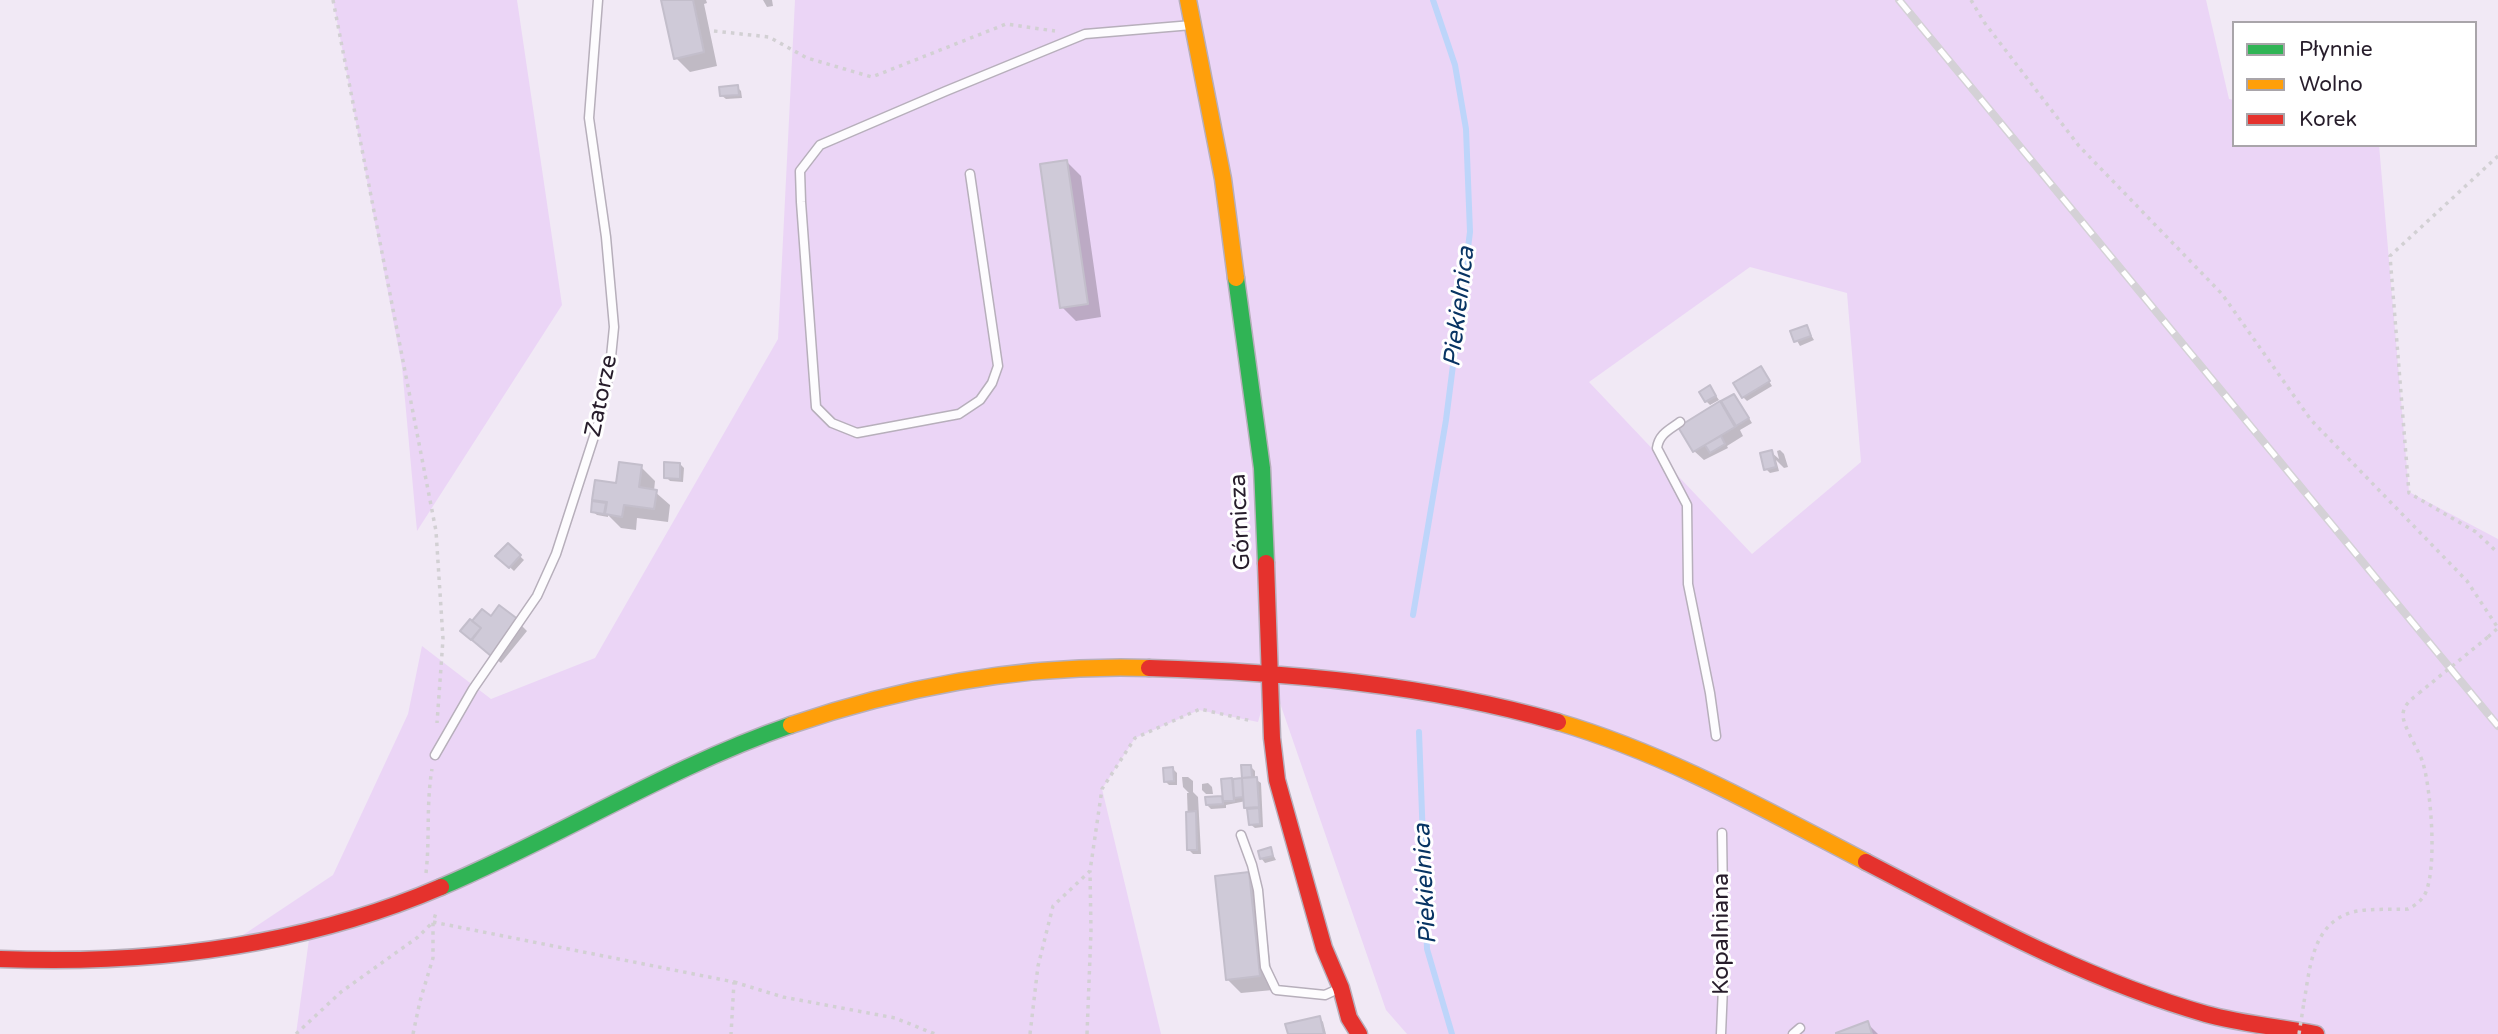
<!DOCTYPE html>
<meta charset="utf-8">
<style>
body{margin:0}
#map{position:relative;width:2498px;height:1034px;overflow:hidden;background:#f1e9f5;font-family:"Varela Round",sans-serif}
canvas{display:block}
.legend{position:absolute;left:2232px;top:21px;width:245px;height:126px;box-sizing:border-box;background:#fff;border:2px solid #a9a5aa;margin:0;padding:9px 12px;list-style:none;font-size:21px;color:#271d2b}
.legend li{display:flex;align-items:center;gap:14px;height:35px}
.legend b{width:35px;border:2px solid #a9a5aa}
</style>
<div id="map">
<canvas width="2498" height="1034"></canvas>
<ul class="legend">
<li><b style="height:9px;background:#30b455"></b>Płynnie</li>
<li><b style="height:9px;background:#ff9f0a"></b>Wolno</li>
<li><b style="height:9px;background:#e5322d"></b>Korek</li>
</ul>
</div>
<script>
const ctx = document.querySelector('canvas').getContext('2d');
ctx.lineJoin = 'round';
function paint(path, color) { ctx.fillStyle = color; ctx.fill(path, 'evenodd'); }
function trace(path, color, width, dash) { ctx.strokeStyle = color; ctx.lineWidth = width; ctx.lineCap = dash ? 'butt' : 'round'; ctx.setLineDash(dash || []); ctx.stroke(path); }
function label(font, color, halo, rows, align = 'center') {
  ctx.font = font + ' "Varela Round",sans-serif'; ctx.lineWidth = 6; ctx.setLineDash([]); ctx.textBaseline = 'middle'; ctx.strokeStyle = halo; ctx.fillStyle = color; for (const [text, x, y, turn = 0] of rows) {
    ctx.save(); ctx.translate(x, y); ctx.rotate((+turn || 0) * Math.PI / 180); ctx.textAlign = isNaN(turn) ? turn : align; if (halo) ctx.strokeText(text, 0, 0); ctx.fillText(text, 0, 0); ctx.restore();
  }
}
paint(new Path2D(`
 M333,0H517L562,305L417,531L402,367Z
 M795,0H2206L2229,99L2234,100V145H2379L2409,492L2498,539V1034H1407L1386,1010L1271,677L1258,722L1199,710L1135,738L1102,789L1161,1034H296L310,932L222,949L333,875L408,714L422,646L491,699L595,658L778,339ZM1750,267L1847,293L1861,462L1752,554L1589,382Z`), '#ebd5f6');
paint(new Path2D(`
 M663,0H706L707,3L704,4L717,66L690,72L676,58Z
 M763,0H772L773,6L767,7Z
 M737,87L741,91L742,98L726,99L721,95Z
 M1067,162L1081,176L1101,317L1076,321L1062,307Z
 M1806,327L1814,340L1800,346L1792,332Z
 M1764,373L1772,386L1747,401L1743,397Z
 M1710,387L1719,400L1710,405L1706,401Z
 M1738,400L1752,423L1740,430L1743,436L1727,446L1728,448L1704,460L1694,451L1720,404L1726,410Z
 M1780,450L1784,454L1788,467L1784,468L1776,460L1779,471L1770,473L1766,469L1771,452L1779,459L1777,451Z
 M680,464L684,468L683,482L670,481L666,477Z
 M641,467L655,481L654,491L670,505L668,522L637,518L636,530L621,528L608,515V517L597,515L592,511L599,504L594,499Z
 M508,545L524,560L514,571L498,556Z
 M491,619L518,622L527,631L501,663L466,635L470,622L480,630Z
 M1243,767H1251L1255,771V779L1261,783L1263,827L1255,828L1250,824L1246,801L1226,805V808L1211,809L1207,805V799L1224,798L1223,780L1244,779Z
 M1173,769L1177,773V785H1169L1165,781Z
 M1182,777H1188L1193,781V792L1198,797L1201,854H1193L1189,850L1187,793H1189L1183,787Z
 M1208,783L1212,787L1213,794H1206L1202,790V784Z
 M1270,849L1276,860L1265,863L1261,858Z
 M1248,874L1262,888L1273,990L1241,993L1227,979Z
 M1319,1017L1323,1022L1326,1034H1289Z
 M1867,1023L1878,1034H1838Z`), '#0003');
trace(new Path2D(`
 M1413,615L1446,420L1470,232L1466,129L1455,65L1433,0
 M1419,732L1427,949L1452,1034`), '#bdd5fa', 6);
const building = new Path2D(`
 M661,0H693L704,52L674,59Z
 M738,85L739,95L720,96L719,87Z
 M1067,160L1088,304L1060,308L1040,164Z
 M1807,325L1811,336L1794,342L1790,331Z
 M1761,366L1770,381L1742,398L1733,383Z
 M1710,385L1716,396L1705,402L1699,392Z
 M1734,394L1749,418L1736,426L1721,401Z
 M1720,401L1735,427L1693,452L1678,427Z
 M1721,436L1725,444L1710,453L1705,445Z
 M1772,450L1776,467L1764,470L1760,453Z
 M619,462L642,465L639,487L657,490L654,509L624,505L622,517L605,514L607,502L592,500L595,480L616,483Z
 M664,462L680,463V479L664,478Z
 M592,501L606,503L604,514L591,512Z
 M508,543L521,555L509,568L495,556Z
 M499,605L519,620L491,656L472,640L481,628L472,621L482,609L491,616Z
 M470,619L481,628L471,640L460,631Z
 M1241,765H1251L1252,777L1242,778Z
 M1173,767L1174,781L1164,782L1163,768Z
 M1257,777L1259,807L1244,808L1242,778Z
 M1232,778L1234,801H1223L1221,779Z
 M1242,778L1243,797L1234,798L1233,779Z
 M1222,796L1223,804L1206,805L1205,797Z
 M1259,808L1260,824L1249,825L1247,809Z
 M1196,811L1197,850H1187L1186,812Z
 M1271,847L1273,856L1260,859L1258,851Z
 M1249,872L1260,976L1226,980L1215,876Z
 M1320,1016L1324,1034H1288L1285,1024Z
 M1868,1021L1872,1034H1836V1033Z`);
paint(building, '#cfcad8');
trace(building, '#c3becb', 2);
const lane = new Path2D(`
 M970,174L998,366L992,383L980,400L959,414L857,433L832,423L816,407L801,202L800,171L820,145L946,91L1085,34L1192,25
 M1680,422C1669,430 1659,434 1657,448L1687,505L1688,584L1710,693L1716,736
 M435,755L473,689L537,596L556,554L600,418L610,367L614,327L606,237L589,118L598,0
 M1241,835L1252,865L1258,890L1265,967L1276,990L1325,995L1338,989
 M1721,1034L1724,963L1722,833
 M1793,1034L1800,1028`);
const fast = new Path2D(`
 M1236,278L1262,468L1266,563
 M441,887C559,837 669,767 791,725`);
const slow = new Path2D(`
 M1188,0L1223,179L1236,278
 M1558,722C1667,754 1766,810 1866,862
 M791,725C908,685 1025,664 1149,668`);
const jam = new Path2D(`
 M1266,563L1272,738L1277,780L1324,948L1341,988L1349,1018L1359,1034
 M1149,668C1285,672 1426,684 1558,722
 M1866,862C1976,919 2087,980 2206,1014C2242,1024 2279,1027 2316,1034
 M0,959C150,965 301,947 441,887`);
trace(lane, '#b7afbb', 11);
trace(fast, '#b7afbb', 19);
trace(slow, '#b7afbb', 19);
trace(jam, '#b7afbb', 19);
trace(new Path2D(`
 M333,0L436,531L443,639L437,723
 M1971,0L1984,22L2079,146L2222,294L2311,420L2467,581L2498,628
 M714,31L769,37L807,58L872,77L1006,24L1055,31
 M2498,156L2390,256L2409,493L2476,532L2498,553
 M2488,637L2498,628
 M426,873C430,838 426,804 432,769
 M433,922L734,982L731,1034
 M734,982L783,997L895,1018L935,1034
 M2304,1002C2310,968 2312,923 2353,912C2370,908 2390,910 2408,909C2414,906 2420,902 2424,896C2438,872 2431,790 2423,763C2419,750 2402,725 2403,714C2404,704 2412,699 2419,693
 M296,1034L341,992L418,937L433,922
 M413,1034L420,1001L433,958V922L436,913
 M1030,1034L1038,966L1053,906L1090,871L1102,789L1135,738L1200,709L1252,721
 M1087,1034L1091,931L1090,871`), '#d2d0d3', 3.5, [3.5, 5]);
trace(lane, '#fdfcfe', 8);
trace(fast, '#30b455', 16);
trace(slow, '#ff9f0a', 16);
trace(jam, '#e5322d', 16);
const rail = new Path2D(`
 M1899,0L2498,726`);
trace(rail, '#d4d1d6', 8);
trace(rail, '#fff', 5, [16]);
trace(new Path2D(`
 M2419,693L2488,637
 M2299,1034L2304,1002`), '#d2d0d3', 3.5, [3.5, 5]);
label('23px', '#271d2b', '#fff', [
 ["Zatorze",602,396,-78],
 ["Górnicza",1241,522,-93],
 ["Kopalniana",1722,934,-90]
]);
label('italic 24px', '#083463', '#fff', [
 ["Piekielnica",1460,307,-83],
 ["Piekielnica",1426,884,-93]
]);
</script>
